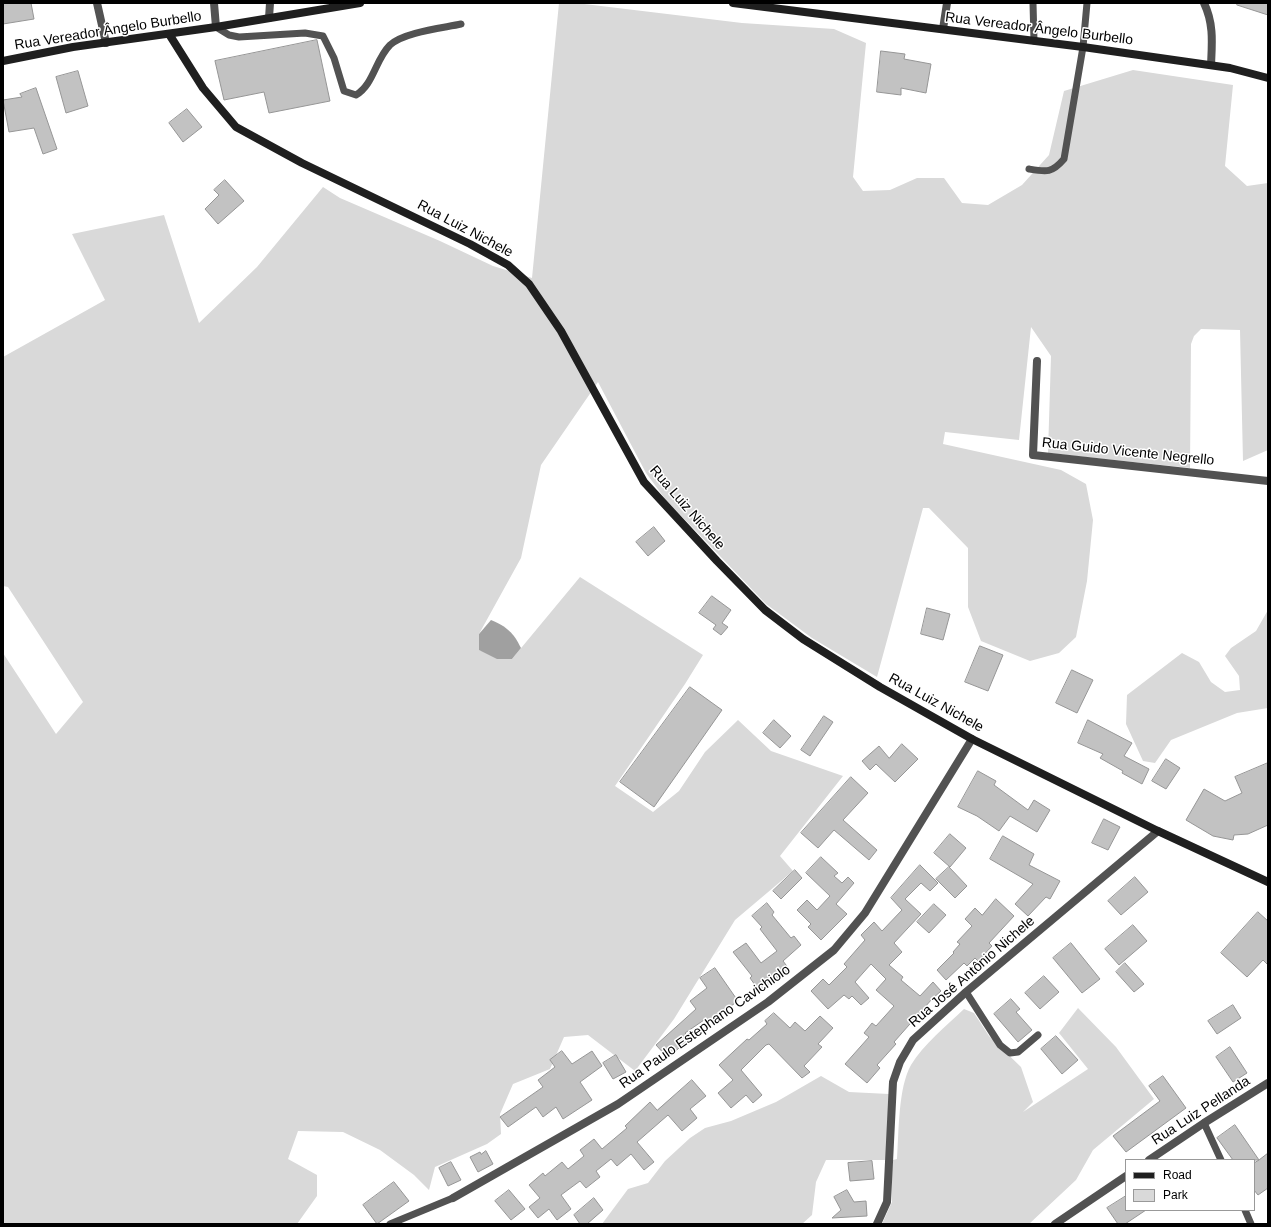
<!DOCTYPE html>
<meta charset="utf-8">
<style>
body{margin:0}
#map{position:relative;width:1271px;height:1227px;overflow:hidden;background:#fff;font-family:Arial,sans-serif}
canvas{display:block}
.frame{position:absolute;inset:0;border:4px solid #000;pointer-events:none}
.legend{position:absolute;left:1125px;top:1159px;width:130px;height:52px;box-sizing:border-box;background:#fff;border:1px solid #999;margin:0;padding:5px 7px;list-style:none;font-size:12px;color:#000}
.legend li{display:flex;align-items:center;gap:8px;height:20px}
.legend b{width:20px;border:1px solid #999}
</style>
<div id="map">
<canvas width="1271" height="1227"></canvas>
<div class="frame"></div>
<ul class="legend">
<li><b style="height:5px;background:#1f1f1f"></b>Road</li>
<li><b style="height:11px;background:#d9d9d9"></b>Park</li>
</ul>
</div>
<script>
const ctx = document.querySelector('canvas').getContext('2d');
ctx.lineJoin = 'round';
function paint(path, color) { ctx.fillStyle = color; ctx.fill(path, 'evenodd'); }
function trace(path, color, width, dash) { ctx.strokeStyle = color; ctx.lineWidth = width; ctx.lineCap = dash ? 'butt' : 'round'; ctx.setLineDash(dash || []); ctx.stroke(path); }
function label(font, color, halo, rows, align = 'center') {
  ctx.font = font + ' Arial,sans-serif'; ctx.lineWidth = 3; ctx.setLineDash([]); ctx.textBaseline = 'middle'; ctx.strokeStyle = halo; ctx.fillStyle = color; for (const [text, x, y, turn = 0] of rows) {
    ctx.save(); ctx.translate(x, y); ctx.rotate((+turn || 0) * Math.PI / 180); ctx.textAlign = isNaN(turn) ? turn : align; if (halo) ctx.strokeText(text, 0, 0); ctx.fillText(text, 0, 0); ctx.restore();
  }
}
paint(new Path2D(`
 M559,3H576L742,23L834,29L866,43L853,177L863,191L890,190L917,178H944L962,203L988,205L1022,185L1049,155L1064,91L1133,70L1233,85L1225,166L1247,186L1268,183V450L1243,461L1240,330L1201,329L1194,336L1191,344L1190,468L1048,453L1051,356L1031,327L1019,440L945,432L943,444L1061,470L1086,484L1093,520L1087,581L1076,637L1059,653L1030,661L981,641L968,607V548L929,508H923L877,677L812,638L766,604L666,500L646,473L598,382L541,465L521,558L479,634V650L512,659L580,577L703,655L685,684L615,786L653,812L679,791L705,752L738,720L771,751L843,776L780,856L793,871L735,920L674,1019L635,1071L588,1035L564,1037L550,1069L513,1084L500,1114L501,1134L487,1144L435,1167L429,1190L414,1175L380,1150L343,1132L298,1131L288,1159L317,1175V1196L297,1224H3V653L56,734L83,702L8,587L3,586V357L105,300L72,234L164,215L199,323L257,267L323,187L340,198L440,241L493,266L532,278Z
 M1268,610V708L1237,713L1171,740L1155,763L1143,761L1126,724L1127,695L1182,653L1199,662L1211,682L1225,692L1240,690L1239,676L1225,656L1231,648L1256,631Z
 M1078,1008L1116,1047L1154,1099L1093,1150L1076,1180L1029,1224H882L892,1202V1160H826L816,1182L812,1215L802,1224H602L628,1189L648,1183L665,1161L690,1138L705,1128L731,1121L776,1102L821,1076L849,1092L889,1094L893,1160L897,1159C899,1132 898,1088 911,1065C923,1045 947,1025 964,1009L974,1013L989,1036L1021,1067L1033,1102L1023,1112L1088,1069L1059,1033Z`), '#d9d9d9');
paint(new Path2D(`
 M491,620C507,627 513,632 521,648L512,659H497L479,650V634Z`), '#a0a0a0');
const building = new Path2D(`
 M3,3H31L34,19L3,24Z
 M1238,3H1268V15L1237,5Z
 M317,40L330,101L269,113L264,92L224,100L215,61Z
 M881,51L905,54L904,59L931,64L926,93L901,88V95L877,92Z
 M78,71L88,106L66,113L56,77Z
 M36,88L57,149L43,154L34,128L9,132L3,100L22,97L20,94Z
 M187,109L202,127L183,142L169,123Z
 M225,180L244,201L218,224L205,209L219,195L214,190Z
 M654,527L665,541L648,556L636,542Z
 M712,596L731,610L722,623L728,627L721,635L713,629L716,625L699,613Z
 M927,608L950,614L943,640L921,634Z
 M980,646L1003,655L988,691L965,682Z
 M1072,670L1093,680L1077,713L1056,703Z
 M690,687L722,710L654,807L620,782Z
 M824,716L833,722L810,756L801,750Z
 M774,720L791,736L780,748L763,733Z
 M1088,720L1132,743L1124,756L1149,769L1142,784L1122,773L1123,771L1100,758L1103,754L1078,743Z
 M902,744L918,759L895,782L876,764L870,770L862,761L879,746L889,758Z
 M1166,759L1180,768L1166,789L1152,781Z
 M1268,763V825L1248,834L1234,835L1233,840L1213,836L1186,820L1204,789L1225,801L1242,793L1235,777Z
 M978,771L996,781L994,785L1028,810L1034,800L1050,810L1037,832L1010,816L999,831L977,816L958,807Z
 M851,777L868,793L843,820L877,850L869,860L834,830L818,848L801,833Z
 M1104,819L1120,827L1108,850L1092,843Z
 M950,834L966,848L950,867L934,853Z
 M1003,836L1034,854L1029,865L1060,881L1050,899L1046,897L1028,916L1015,904L1033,884L990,859Z
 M821,857L838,873L834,876L842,883L848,877L854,883L836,904L847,914L821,940L808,927L811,924L797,910L807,900L817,910L830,896L806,873Z
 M920,865L938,883L930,891L921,883L905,899L921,914L894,943L902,952L889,965L903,977L901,980L920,996L933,982L941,991L932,999L894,1042L896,1044L877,1065L880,1068L867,1083L845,1064L869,1037L864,1033L872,1023L876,1026L894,1006L876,990L886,979L871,964L855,982L869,998L861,1005L852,996L849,999L844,995L828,1009L811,991L823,979L829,985L847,967L844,964L865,940L861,935L874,922L882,931L902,910L891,898Z
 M949,867L967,886L955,898L936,879Z
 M795,870L802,878L781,899L773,891Z
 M1135,877L1148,892L1121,915L1108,901Z
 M996,899L1014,916L989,943L992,946L978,961L975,958L967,966L964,963L946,980L937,970L954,953L953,952L960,944L957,942L972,926L965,919L975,908L982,915Z
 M767,903L774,912L772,915L791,938L794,936L801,945L783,961L789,969L760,992L750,978L752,976L733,952L746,943L761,963L777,951L760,929L762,927L752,916Z
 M934,904L946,915L929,933L917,922Z
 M1258,912L1268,921V965L1263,960L1247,977L1221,953Z
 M1133,925L1147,941L1119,965L1105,949Z
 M1071,943L1100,979L1082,993L1053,958Z
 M1125,963L1144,984L1134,992L1116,972Z
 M715,968L738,1001L707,1023L704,1020L685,1033L690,1038L668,1058L656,1045L696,1009L690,1001L707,988L700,978Z
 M1044,976L1059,992L1040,1009L1025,993Z
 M1011,999L1020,1009L1016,1012L1032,1030L1018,1042L994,1014Z
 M1233,1005L1241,1018L1217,1034L1208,1021Z
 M774,1013L790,1028L795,1022L805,1031L820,1016L833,1028L818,1044L822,1047L804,1066L810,1072L802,1078L769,1044L766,1045L741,1070L762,1095L753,1103L746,1095L731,1108L718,1093L733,1080L719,1065L747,1039L749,1040L767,1024L765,1021Z
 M1056,1036L1078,1060L1062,1074L1041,1049Z
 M1230,1047L1247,1073L1233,1082L1216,1057Z
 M562,1051L572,1064L592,1051L602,1066L580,1082L592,1100L563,1119L556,1107L543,1117L536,1107L508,1127L500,1117L543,1087L538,1080L555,1067L550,1060Z
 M616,1055L626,1072L613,1079L603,1063Z
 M1163,1076L1186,1108L1126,1152L1113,1136L1160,1101L1149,1086Z
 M692,1080L706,1096L690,1109L697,1118L682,1131L668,1115L637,1142L654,1162L644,1170L631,1154L617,1166L611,1159L596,1171L600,1177L586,1188L580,1181L561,1195L571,1209L557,1220L549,1209L538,1218L529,1207L540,1198L529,1185L543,1173L545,1176L562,1162L568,1169L584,1156L580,1150L594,1139L602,1149L627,1128L625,1126L650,1102L657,1110Z
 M1235,1125L1259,1160L1268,1153V1188L1258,1195L1254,1190V1163L1259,1160H1233L1217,1138Z
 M486,1151L493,1164L478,1172L470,1157L480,1152L481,1154Z
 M872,1161L874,1179L850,1181L848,1163Z
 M451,1162L461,1180L448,1186L439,1168Z
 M394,1182L409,1201L377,1224L363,1205Z
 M509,1190L525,1209L511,1220L495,1201Z
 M847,1190L854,1202L866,1201L867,1216L832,1218L841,1210L834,1197Z
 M1126,1196V1210H1146L1125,1224H1118L1107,1208Z
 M594,1198L603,1210L587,1224H580L574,1215Z`);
paint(building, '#c2c2c2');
trace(building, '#969696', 1);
trace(new Path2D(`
 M1033,3L1034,41
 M216,27L229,35L239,37L305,33L323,36L334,58L344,91L356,95C374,84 375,60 390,45C404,32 443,28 461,24
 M1029,169C1047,172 1052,173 1064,159L1083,47L1087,3
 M966,992L1000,1045L1010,1053L1018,1052L1038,1035
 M1204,1123L1221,1160
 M1245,1210L1251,1224
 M390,1224L453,1198`), '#525252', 7);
trace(new Path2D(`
 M97,3L106,43
 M214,3L216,27
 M1204,3C1214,24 1212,43 1211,65
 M269,18L270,3
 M943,29L947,3
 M1037,361L1033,455L1268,481
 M1149,1160L1204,1123L1268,1083
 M453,1198L618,1104L768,1002L834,950L865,913L972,739
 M877,1224L887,1202L893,1082L900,1062L913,1040L966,992L1158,831
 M1055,1224L1126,1176`), '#525252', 8);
trace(new Path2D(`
 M733,3L1083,47L1230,68L1268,78
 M169,34L203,88L236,127L302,163L470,244L508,265L529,284L561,331L644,482L717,561L765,610L803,639L880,687L972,739L1158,831L1268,882
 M3,61L73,47L216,27L360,3`), '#1f1f1f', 8);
label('14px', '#000', '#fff', [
 ["Rua Vereador Ângelo Burbello",1039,29,7],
 ["Rua Vereador Ângelo Burbello",108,31,-9],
 ["Rua Luiz Nichele",465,229,28],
 ["Rua Guido Vicente Negrello",1128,452,6],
 ["Rua Luiz Nichele",687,508,49],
 ["Rua Luiz Nichele",936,703,29],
 ["Rua José Antônio Nichele",972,972,-41],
 ["Rua Paulo Estephano Cavichiolo",705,1027,-35],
 ["Rua Luiz Pellanda",1201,1111,-33]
]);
</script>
